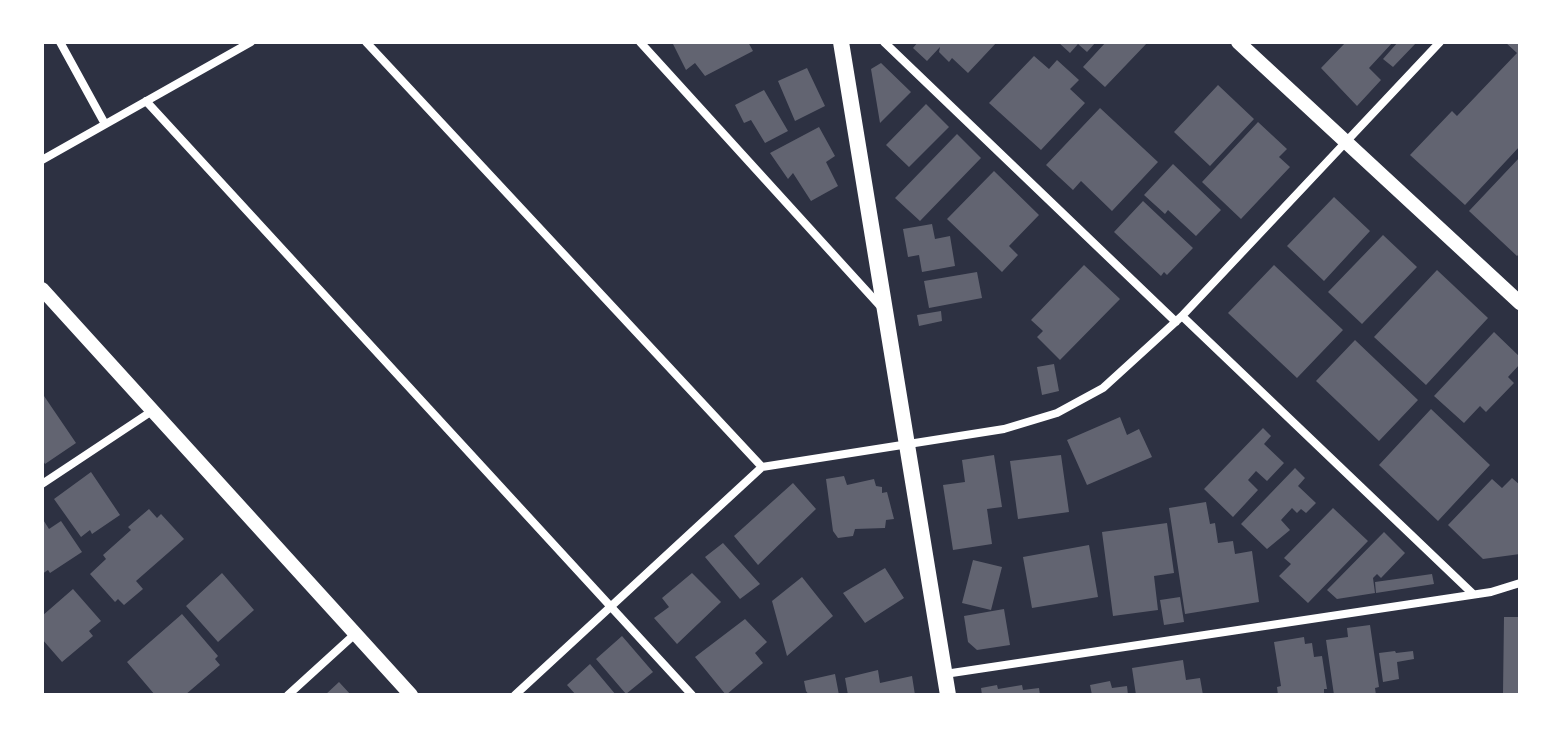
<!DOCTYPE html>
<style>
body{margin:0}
#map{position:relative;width:1562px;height:737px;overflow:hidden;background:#2d3142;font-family:Rubik,sans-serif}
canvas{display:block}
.frame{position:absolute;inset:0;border:44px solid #fff;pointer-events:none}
</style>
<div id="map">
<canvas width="1562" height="737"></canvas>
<div class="frame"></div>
</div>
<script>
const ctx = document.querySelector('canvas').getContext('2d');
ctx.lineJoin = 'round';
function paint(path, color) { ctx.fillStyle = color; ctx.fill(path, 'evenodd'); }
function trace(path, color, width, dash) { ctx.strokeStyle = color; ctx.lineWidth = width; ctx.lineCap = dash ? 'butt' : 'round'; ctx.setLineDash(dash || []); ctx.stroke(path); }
paint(new Path2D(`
 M672,42H748L753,51L705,76L695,63L686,70Z
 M918,42H997L968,73L952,58L949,62L939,52L940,47L927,61L913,48Z
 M1058,42H1096L1087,52L1078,44L1070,53Z
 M1106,42H1148L1105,87L1083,67Z
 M1346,42H1393L1369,68L1381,80L1357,106L1321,68Z
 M1398,42H1417L1393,67L1383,59Z
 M1505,42H1520V146L1465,205L1410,155L1452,111L1457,116L1517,53Z
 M1034,56L1049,69L1057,60L1079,80L1070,89L1085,103L1041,150L989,103Z
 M881,63L911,92L880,123L871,69Z
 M807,68L825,106L795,121L778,81Z
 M1218,85L1254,119L1210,166L1174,132Z
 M764,90L788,131L765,143L751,120L744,123L735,105Z
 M926,104L949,127L909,167L886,145Z
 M1100,108L1158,162L1112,211L1081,181L1073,190L1046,165Z
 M1258,122L1287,149L1279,157L1290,167L1241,219L1202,182Z
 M819,127L835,156L826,162L838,186L811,201L793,173L788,179L770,153Z
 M957,134L981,158L920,221L895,198Z
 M1520,157V253L1517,256L1469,211Z
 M1173,164L1221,210L1196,236L1168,210L1165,214L1144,195Z
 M994,171L1039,215L1009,246L1018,255L1002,272L947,219Z
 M1334,197L1370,231L1324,281L1287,246Z
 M1143,201L1193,248L1167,275L1164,272L1161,276L1114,232Z
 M932,224L935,239L950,236L955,266L922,272L919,255L908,257L903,229Z
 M1383,235L1417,267L1362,324L1328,292Z
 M1084,265L1120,299L1060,360L1037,337L1043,331L1031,320Z
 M1274,265L1343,330L1297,378L1228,313Z
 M1437,270L1488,318L1426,385L1374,337Z
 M977,272L982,298L929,308L924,281Z
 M941,311L942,321L919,326L917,315Z
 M1494,332L1520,357V364L1508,377L1514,383L1486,412L1480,406L1464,423L1434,396Z
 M1355,340L1418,400L1379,441L1316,381Z
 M1054,364L1059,391L1042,395L1037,367Z
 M42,393L76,443L45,464L42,459Z
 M1431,409L1490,465L1438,521L1379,465Z
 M1120,417L1127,435L1139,429L1152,457L1087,485L1067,440Z
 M1263,428L1271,436L1264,444L1284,463L1267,481L1256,471L1248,480L1258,490L1233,517L1204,489Z
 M994,455L1002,507L987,509L992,544L953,550L943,485L965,482L962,460Z
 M1061,455L1069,512L1018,519L1010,461Z
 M1295,468L1305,478L1298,486L1316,503L1306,513L1301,509L1297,513L1292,508L1281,520L1290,530L1267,549L1241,524Z
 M91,472L120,515L92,534L90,530L81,537L54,499Z
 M844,476L847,485L874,479L876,486L882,487V493L887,492L894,519L886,520L885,528L855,529L853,536L838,538L833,531L826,479Z
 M1512,478L1520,485V554L1483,559L1448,525L1492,479L1502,488Z
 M793,483L816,509L758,565L734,536Z
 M1206,502L1210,524L1215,523L1218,543L1233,541L1235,554L1252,551L1259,602L1185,614L1169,508Z
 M1333,508L1368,541L1308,603L1279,576L1291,564L1284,558Z
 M149,509L157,518L161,514L184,539L136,581L143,589L124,605L118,599L115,602L90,574L106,559L103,555L131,530L128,527Z
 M42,518L49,529L61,521L82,552L50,573L48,570L42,574Z
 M1167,523L1174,573L1154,576L1158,610L1113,616L1102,532Z
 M1384,532L1405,553L1381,578L1377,574L1373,578L1375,593L1337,599L1327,590Z
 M723,543L760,584L740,599L705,557Z
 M1089,545L1098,597L1032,608L1023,557Z
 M973,560L1002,567L991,610L962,603Z
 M885,568L904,598L865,623L843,593Z
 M222,573L254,610L218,642L186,606Z
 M692,573L721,602L677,644L654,618L669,607L662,598Z
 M1432,574L1434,584L1376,593L1375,582Z
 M802,577L833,616L787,656L772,601Z
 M73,589L101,621L89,631L93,636L62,662L42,639V616Z
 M1180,597L1184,622L1164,625L1160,600Z
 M1004,609L1010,645L977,650L968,642L964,616Z
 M182,614L218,656L215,659L220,665L185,695H155L127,662Z
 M1504,617H1520V693H1503Z
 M745,619L767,642L755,653L763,663L726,695L695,657Z
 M1370,625L1379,687L1375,688L1376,695H1334L1326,640L1348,637L1347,628Z
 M622,636L653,672L626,694L596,659Z
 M1304,637L1305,644L1312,643L1314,657L1322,656L1327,689H1324V695H1278L1277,687L1281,686L1274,642Z
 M1395,651L1396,653L1413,651L1414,659L1397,662L1399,679L1383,682L1379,653Z
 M1183,660L1186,680L1200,678L1203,695H1136L1132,668Z
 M590,664L616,695H576L567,685Z
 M878,670L880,683L912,676L915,695H848L845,678Z
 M835,674L839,695H809L806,691L804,681Z
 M1110,681L1112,688L1127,686L1128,695H1092L1090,685Z
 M339,682L351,695H325Z
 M997,685L998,689L1022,685L1023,690L1039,688L1040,695H982L981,688Z`), '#626471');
trace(new Path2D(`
 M60,42L105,124
 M366,42L762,467
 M640,42L882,308
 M884,42L1176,322
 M146,101L692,695
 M42,160L251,42
 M1182,316L1473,594
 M42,484L152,411
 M945,674L1491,592L1520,583
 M288,695L355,634
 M515,695L762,467L1004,429L1057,413L1103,388L1182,316L1440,42`), '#fff', 8);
trace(new Path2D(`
 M1238,42L1520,303
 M42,289L411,695`), '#fff', 14);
trace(new Path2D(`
 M841,42L948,695`), '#fff', 16);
</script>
